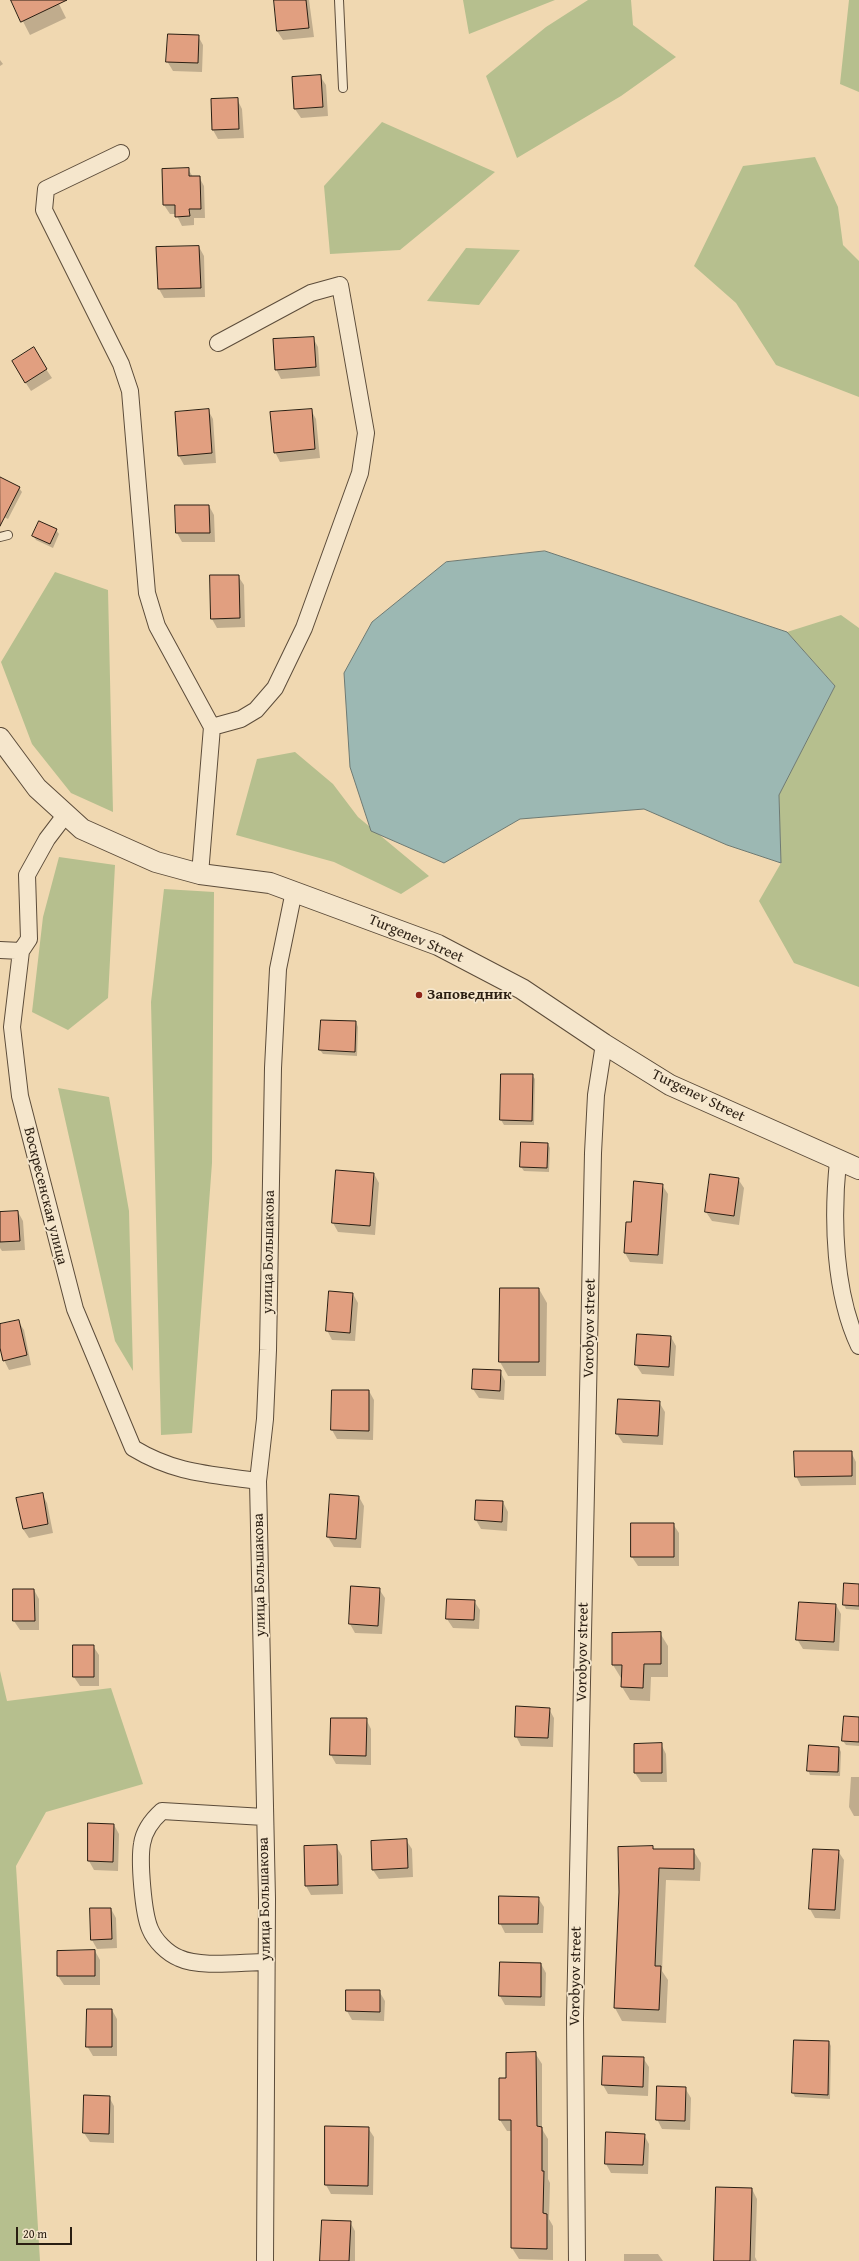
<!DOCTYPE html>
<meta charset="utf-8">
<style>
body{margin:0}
#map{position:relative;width:859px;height:2261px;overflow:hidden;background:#f0d8b1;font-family:"Gentium Book Plus",serif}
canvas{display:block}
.scale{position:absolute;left:16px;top:2227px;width:56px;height:18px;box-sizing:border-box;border:2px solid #2a1e12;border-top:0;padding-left:5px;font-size:12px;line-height:14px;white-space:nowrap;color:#2a1e12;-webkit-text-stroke:3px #f5e6cc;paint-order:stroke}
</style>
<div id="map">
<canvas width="859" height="2261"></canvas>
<div class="scale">20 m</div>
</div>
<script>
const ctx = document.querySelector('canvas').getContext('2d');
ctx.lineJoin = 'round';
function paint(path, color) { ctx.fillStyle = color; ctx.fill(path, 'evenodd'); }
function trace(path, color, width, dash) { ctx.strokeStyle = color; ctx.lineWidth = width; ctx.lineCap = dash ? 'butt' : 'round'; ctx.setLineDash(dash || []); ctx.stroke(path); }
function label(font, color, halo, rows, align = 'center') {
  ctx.font = font + ' "Gentium Book Plus",serif'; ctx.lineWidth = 3.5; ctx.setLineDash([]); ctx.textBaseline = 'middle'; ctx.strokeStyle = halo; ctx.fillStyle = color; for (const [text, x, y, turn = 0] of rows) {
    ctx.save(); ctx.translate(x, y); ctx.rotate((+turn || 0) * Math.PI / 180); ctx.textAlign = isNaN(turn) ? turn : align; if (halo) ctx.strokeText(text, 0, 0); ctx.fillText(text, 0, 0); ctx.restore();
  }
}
paint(new Path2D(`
 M463,0H555L469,34Z
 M588,0H631L633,25L676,57L621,96L517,158L486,76L546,27Z
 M849,0H859V92L840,84Z
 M382,122L495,172L400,250L330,254L324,186Z
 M815,157L838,207L843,245L859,261V397L776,365L736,303L694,266L743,166Z
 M466,248L520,250L479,305L427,301Z
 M55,572L108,590L113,812L71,793L32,744L1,662Z
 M841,615L859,628V987L794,963L759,901L781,863L779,795L835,686L787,632Z
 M295,752L333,784L358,817L429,876L401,894L334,862L236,835L257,759Z
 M59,857L115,865L108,998L68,1030L32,1012L43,917Z
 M164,889L214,892L212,1163L192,1433L161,1435L151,1002Z
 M58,1088L109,1097L129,1211L133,1371L115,1341Z
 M0,1671L7,1701L111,1688L143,1784L46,1812L16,1866L40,2261H0Z`), '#b6bf8e');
const water = new Path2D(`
 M545,551L787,632L835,686L779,795L781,863L727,845L644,809L520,819L444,863L371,831L350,767L344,673L372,622L446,562Z`);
paint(water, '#9cb8b3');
trace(water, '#6e7a73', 1);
paint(new Path2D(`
 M12,0H57L66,18L30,35Z
 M275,0H309L314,37L283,40L277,31Z
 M198,36L203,45L202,72L173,71L167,61Z
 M0,60L3,64L0,66Z
 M320,76L326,85L328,116L301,118L295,109L293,78Z
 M237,99L242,109L244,138L218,139L213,130L212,100Z
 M188,169L193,177H199L204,186L205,218H194V225L182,226L176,214H170L164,205Z
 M199,247L204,256L205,297L164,298L159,289L157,248Z
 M313,338L318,347L320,376L281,379L276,369Z
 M46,369L52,378L31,391L18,371Z
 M208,410L213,419L216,463L184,465L179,456Z
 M311,410L316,419L320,458L280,462L275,452Z
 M0,478L19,488L22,492L8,519L0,515Z
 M209,506L214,515L215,542H182L177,533Z
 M56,530L59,534L53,548L36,540L33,536Z
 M238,576L244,585L245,627L217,628L212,619Z
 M356,1022L358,1027L357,1056L323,1054L320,1050Z
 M502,1075H532L535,1079L534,1125H504L501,1120Z
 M548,1144L550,1148L549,1172L524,1171L521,1167Z
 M337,1171L374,1174L379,1183L375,1235L338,1232L333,1223Z
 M711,1175L738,1179L744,1188L739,1225L712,1221L706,1212Z
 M662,1185L668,1194L663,1264L630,1262L625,1253L632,1223Z
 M18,1212L23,1221L25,1250L2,1251L0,1248V1213Z
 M539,1289L547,1303L546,1376H508L500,1362Z
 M353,1294L358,1303L355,1341L332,1340L327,1330Z
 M18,1321L24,1330L31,1365L9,1370L4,1360L0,1344V1325Z
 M638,1335L671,1337L676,1346L674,1376L642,1374L636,1365Z
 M474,1370L500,1371L505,1381L504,1400L479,1398L473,1389Z
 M369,1391L374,1400L373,1440L337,1439L332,1430Z
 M659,1402L665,1412L663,1445L623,1443L617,1434Z
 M851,1452L856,1462V1485L801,1486L796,1476Z
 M42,1494L47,1503L53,1533L29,1538L23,1529Z
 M331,1495L359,1497L364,1506L361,1548L334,1547L328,1537Z
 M477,1501L503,1502L508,1512L507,1531L481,1529L476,1520Z
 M632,1524H673L679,1533V1566H638L632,1557Z
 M859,1585V1610L846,1609L844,1605Z
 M379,1589L385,1598L382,1634L355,1633L350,1624Z
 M34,1590L39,1599V1630H20L14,1621Z
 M474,1601L480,1610L479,1629L453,1628L447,1619Z
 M836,1605L841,1614L839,1651L803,1649L797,1639Z
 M660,1633L668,1646V1677H651L650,1701L630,1700L622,1687L623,1678H621L613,1665Z
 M93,1646L99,1655V1686H80L74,1677Z
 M549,1709L554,1718L553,1747L521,1746L516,1736Z
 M859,1718V1746L846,1745L843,1741Z
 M332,1719H366L371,1729V1765L336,1764L331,1755Z
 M661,1744L666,1754L667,1782H641L635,1773V1745Z
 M839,1748L841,1752L840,1776L810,1775L808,1770Z
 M851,1777H859V1816H854L849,1807Z
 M89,1824L114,1825L119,1834L118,1871L94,1870L89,1861Z
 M406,1840L412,1849L413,1877L379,1879L373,1870Z
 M336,1846L342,1856L343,1894L311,1895L306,1886L305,1847Z
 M653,1847L654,1850H693L701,1863L700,1881L666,1880L662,1971L668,1980L666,2023L622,2021L615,2008L620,1892Z
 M838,1851L844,1860L840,1919L815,1918L810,1909Z
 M538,1898L544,1907L543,1933H505L500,1923Z
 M111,1909L116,1918L117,1948L97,1949L92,1940Z
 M95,1951L100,1960V1985H64L58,1976Z
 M501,1963L541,1964L546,1973L545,2006L505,2005L500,1996Z
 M347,1991H379L385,2001L384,2021L352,2020L347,2011Z
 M112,2010L117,2019V2056H93L87,2046Z
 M795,2041L829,2042L831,2046L830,2099L795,2097L793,2093Z
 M535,2053L542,2064V2129L548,2139V2179L550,2183L549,2219L553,2226V2260L519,2259L512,2248V2131H507L500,2120L507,2079Z
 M643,2058L649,2067L648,2096L608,2094L603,2085Z
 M685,2088L691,2098L690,2130L662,2129L657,2119Z
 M109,2097L114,2106V2143L90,2142L84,2133Z
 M368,2128L374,2137L373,2195L331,2194L326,2185Z
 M644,2135L649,2144L648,2174L611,2173L606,2164Z
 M717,2188L752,2189L757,2199L755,2257L757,2261H714Z
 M350,2222L355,2231V2261H321Z
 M624,2254H658L663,2261H624Z`), '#0003');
const building = new Path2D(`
 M11,0H67L21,22Z
 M274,0H306L309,28L277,31Z
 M168,34L199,35L198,63L166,62Z
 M321,75L323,107L294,109L292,77Z
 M238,98L239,129L212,130L211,99Z
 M189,168V176H200L201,209H189L190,216L175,217V205H163L162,169Z
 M199,246L201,288L158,289L156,247Z
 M314,337L316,367L275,370L273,339Z
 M34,347L47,369L25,383L12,361Z
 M209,409L212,453L178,456L175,412Z
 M312,409L315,449L274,453L270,412Z
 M0,477L20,487L0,526Z
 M175,505H209L210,533H176Z
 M39,521L57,529L50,544L32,536Z
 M210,575H239L240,618L211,619Z
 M321,1020L356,1021L355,1052L319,1050Z
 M501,1074H533L532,1121L500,1120Z
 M521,1142L548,1143L547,1168L520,1167Z
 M336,1170L374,1173L370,1226L332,1223Z
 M710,1174L739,1178L734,1216L705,1212Z
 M634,1181L663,1184L658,1255L624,1253L626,1222H631Z
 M18,1211L20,1241L0,1242V1212Z
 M500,1288H539V1362H499Z
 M329,1291L353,1293L350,1333L326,1331Z
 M19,1320L27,1355L3,1361L0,1348V1324Z
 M637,1334L671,1336L669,1367L635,1365Z
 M473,1369L501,1370L500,1391L472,1389Z
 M332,1390H369V1431L331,1430Z
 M618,1399L660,1401L658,1436L616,1434Z
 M794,1451H852V1476L795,1477Z
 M43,1493L48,1524L23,1529L16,1498Z
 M330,1494L359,1496L356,1539L327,1537Z
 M476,1500L503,1501L502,1522L475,1520Z
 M631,1523H674V1557H631Z
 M844,1583L859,1584V1606L843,1605Z
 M351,1586L380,1588L378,1626L349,1624Z
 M13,1589H34L35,1621H13Z
 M447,1599L475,1600L474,1620L446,1619Z
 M799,1602L836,1604L834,1642L796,1640Z
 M661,1632V1664H644L643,1688L621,1687L622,1665H612V1633Z
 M73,1645H94V1677H73Z
 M516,1706L550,1708L548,1738L515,1737Z
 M844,1716L859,1717V1742L842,1741Z
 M331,1718H367L366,1756L330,1755Z
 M662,1743V1773H634V1744Z
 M809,1745L839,1747L838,1772L807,1771Z
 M88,1823L114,1824L113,1862L88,1861Z
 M407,1839L408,1868L372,1870L371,1841Z
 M337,1845L338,1885L305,1886L304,1846Z
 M653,1846V1849H694V1869L659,1868L655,1966H661L659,2010L614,2008L619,1892L618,1847Z
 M813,1849L839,1850L835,1910L809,1909Z
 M499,1896L539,1897L538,1924H499Z
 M90,1908H111L112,1939L91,1940Z
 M95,1950V1976H57V1951Z
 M500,1962L541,1963V1997L499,1996Z
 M346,1990H380V2012L346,2011Z
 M87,2009H112V2047H86Z
 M794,2040L829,2041L828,2095L792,2093Z
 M536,2052L537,2126L542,2127V2171H544L543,2213L547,2214V2249L511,2248V2120H499V2078H506V2053Z
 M603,2056L644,2057L643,2087L602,2085Z
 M657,2086L686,2087L685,2121L656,2120Z
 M84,2095L110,2096L109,2134L83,2133Z
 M325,2126L369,2127L368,2186L325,2185Z
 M606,2132L645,2134L643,2165L605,2164Z
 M716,2187L752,2188L750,2261H714Z
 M322,2220L351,2221L349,2261H320Z`);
paint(building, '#e19f80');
trace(building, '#2a1e12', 1);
const service = new Path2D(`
 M339,0L343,88
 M0,537L8,535`);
const minor = new Path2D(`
 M121,153L46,189L44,210L121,364L130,391L147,593L157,626L212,727L200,874
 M212,727L241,719L256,710L275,688L304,628L360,473L366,433L340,285L311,293L218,343
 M66,814L47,839L27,875L29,939L21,951L12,1027L20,1096L75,1309L133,1448C176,1474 210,1474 258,1481
 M0,950L21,951
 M838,1161C832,1220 834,1293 859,1346
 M264,1817L162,1811C152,1820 144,1830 142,1844C139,1861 143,1913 150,1929C155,1941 167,1953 179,1958C200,1968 242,1962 266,1962
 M265,2261L267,1899L258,1481L265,1419L268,1350L273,1068L278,969L294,891
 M577,2261L575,2018L593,1153L596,1095L604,1044`);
const tertiary = new Path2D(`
 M0,738L37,788L82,829L156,862L200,874L270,883L438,945L522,989L604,1044L670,1085L859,1169`);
trace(service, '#5c4c3a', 10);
trace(minor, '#5c4c3a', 18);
trace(tertiary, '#5c4c3a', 22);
trace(service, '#f5e6cc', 8);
trace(minor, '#f5e6cc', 16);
trace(tertiary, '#f5e6cc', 20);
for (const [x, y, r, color] of [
 [419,995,4,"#8f2418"]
]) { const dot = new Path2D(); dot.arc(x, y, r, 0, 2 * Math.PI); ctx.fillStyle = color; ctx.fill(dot); trace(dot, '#f5e6cc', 1.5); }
label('15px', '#2a1e12', '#f5e6cc', [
 ["Turgenev Street",416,939,23],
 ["Turgenev Street",698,1096,26],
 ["Воскресенская улица",45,1196,76],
 ["улица Большакова",269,1252,-89],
 ["Vorobyov street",590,1328,-89],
 ["улица Большакова",260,1575,-91],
 ["Vorobyov street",583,1652,-89],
 ["улица Большакова",265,1899,-91],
 ["Vorobyov street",576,1976,-89]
]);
label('bold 15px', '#2a1e12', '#f5e6cc', [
 ["Заповедник",427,995]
], 'left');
</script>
